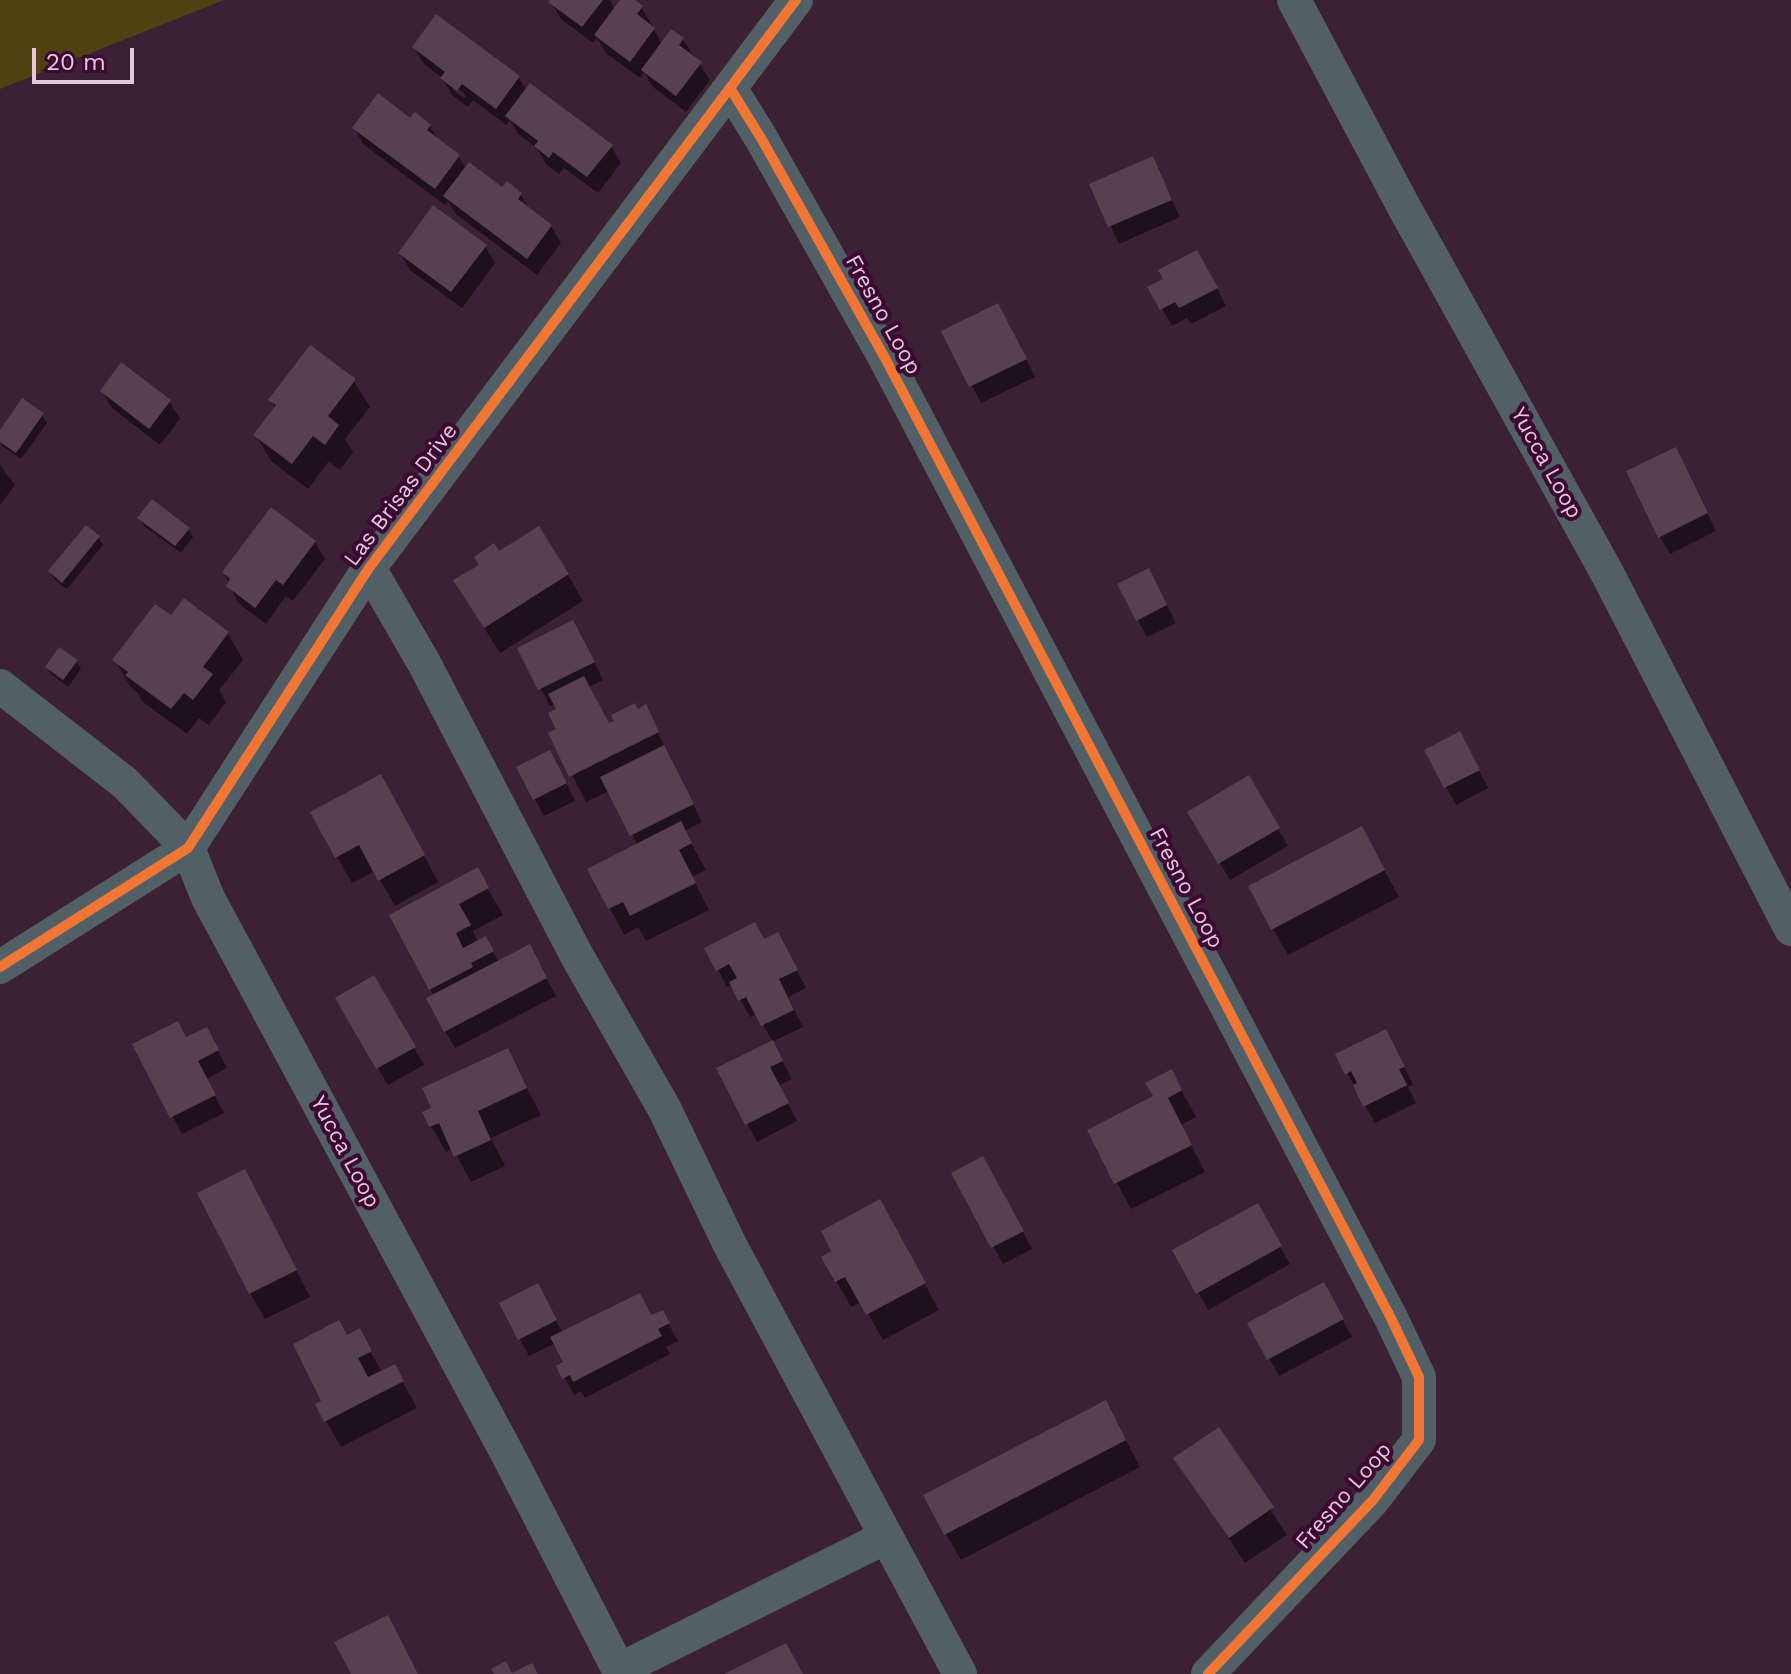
<!DOCTYPE html>
<style>
body{margin:0}
#map{position:relative;width:1791px;height:1674px;overflow:hidden;background:#3b2036;font-family:"Work Sans",sans-serif}
canvas{display:block}
.scale{position:absolute;left:32px;top:48px;width:102px;height:36px;box-sizing:border-box;border:4px solid #e7c7de;border-top:0;padding-left:10px;font-size:24px;line-height:28px;white-space:nowrap;color:#e7c7de;-webkit-text-stroke:6px #3c0933;paint-order:stroke}
</style>
<div id="map">
<canvas width="1791" height="1674"></canvas>
<div class="scale">20 m</div>
</div>
<script>
const ctx = document.querySelector('canvas').getContext('2d');
ctx.lineJoin = 'round';
function paint(path, color) { ctx.fillStyle = color; ctx.fill(path, 'evenodd'); }
function trace(path, color, width, dash) { ctx.strokeStyle = color; ctx.lineWidth = width; ctx.lineCap = dash ? 'butt' : 'round'; ctx.setLineDash(dash || []); ctx.stroke(path); }
function label(font, color, halo, rows, align = 'center') {
  ctx.font = font + ' "Work Sans",sans-serif'; ctx.lineWidth = 8; ctx.setLineDash([]); ctx.textBaseline = 'middle'; ctx.strokeStyle = halo; ctx.fillStyle = color; for (const [text, x, y, turn = 0] of rows) {
    ctx.save(); ctx.translate(x, y); ctx.rotate((+turn || 0) * Math.PI / 180); ctx.textAlign = isNaN(turn) ? turn : align; if (halo) ctx.strokeText(text, 0, 0); ctx.fillText(text, 0, 0); ctx.restore();
  }
}
paint(new Path2D(`
 M0,0H224L0,89Z`), '#504113');
paint(new Path2D(`
 M552,0H610L615,10L623,0H632L642,8L662,44L683,40L710,80L686,112L653,87L644,72L640,78L606,53L597,38L593,43L561,19L551,2Z
 M437,17L519,78L527,91L611,146L621,163L598,193L564,168L559,174L546,164L537,148L518,134L510,120L506,125L473,100L468,107L452,95L442,78L424,64L414,47ZM453,85L466,95L464,98L453,90Z
 M410,121L430,126L438,141L459,157L466,169L503,190L521,195L530,210L551,226L561,243L537,275L456,214L448,201L445,205L364,145L354,128Z
 M1152,159L1180,217L1119,244L1092,185Z
 M485,246L495,263L462,308L410,270L400,253Z
 M1207,269L1226,306L1191,324L1187,318L1172,326L1150,287Z
 M1008,322L1035,377L981,403L944,332Z
 M122,365L170,402L180,419L160,445L112,408L102,391Z
 M354,381L370,407L345,439L353,452L340,470L329,461L308,489L271,461L256,435L276,409L271,400Z
 M42,415L47,423L21,459L2,446L0,433Z
 M0,465L15,485L0,505Z
 M1685,467L1716,531L1670,554L1660,537Z
 M140,518L188,529L193,537L181,553L144,526Z
 M98,537L103,545L67,589L55,580L50,572Z
 M315,542L325,559L293,601L286,596L266,624L238,603L224,573Z
 M499,554L568,575L583,601L500,653L471,607Z
 M1158,588L1176,623L1147,637L1138,620Z
 M171,618L228,634L243,660L219,690L226,702L209,725L199,718L187,734L143,702L137,692L130,686L115,660Z
 M583,639L603,680L589,687L609,725L645,707L702,822L684,831L706,870L692,877L709,910L646,941L638,927L624,935L590,870L638,846L609,791L586,802L551,734L559,730V710L556,703L550,706L520,649Z
 M76,661L81,669L68,687L52,675L47,668Z
 M1427,751H1469L1488,788L1456,805Z
 M560,770L575,801L544,816L535,799Z
 M1248,778L1288,846L1230,880L1190,813Z
 M396,803L438,882L395,906L375,871L352,883L337,857Z
 M1376,855L1399,897L1288,955L1273,929Z
 M477,870L503,915L473,931L478,942L485,938L499,962L539,964L556,996L455,1048L445,1031L434,996L391,915Z
 M764,941L787,952L806,988L788,997L803,1027L772,1042L792,1079L779,1085L797,1121L757,1142L718,1069L773,1042L757,1014L750,1017L732,985L727,987L718,970Z
 M374,978L424,1065L388,1085L338,999Z
 M186,1040L216,1047L227,1068L206,1079L224,1113L182,1134L135,1045Z
 M1396,1049L1413,1085L1408,1087L1416,1103L1375,1123L1337,1055Z
 M507,1050L541,1115L491,1138L505,1166L471,1182L453,1149L446,1152L431,1126Z
 M1171,1072L1196,1117L1181,1125L1205,1172L1131,1209L1089,1131L1156,1097Z
 M954,1174L993,1175L1032,1249L1003,1264Z
 M259,1197L310,1297L265,1319L250,1293Z
 M1257,1206L1290,1264L1208,1310L1175,1251Z
 M894,1228L939,1310L883,1340L861,1302L851,1307L823,1258Z
 M1333,1302L1352,1337L1279,1376L1250,1324Z
 M547,1303L563,1334L651,1317L662,1312L678,1341L666,1347L670,1354L585,1398L581,1391L574,1395L559,1367L566,1363L556,1343L529,1356L501,1304Z
 M359,1331L382,1372L394,1366L417,1408L341,1447L326,1421L324,1401L347,1337Z
 M1120,1429L1140,1467L961,1560L946,1534Z
 M1218,1430L1287,1535L1245,1563L1176,1459Z`), '#0007');
paint(new Path2D(`
 M550,0H603L582,27L548,2Z
 M620,0H635L643,6L637,14L655,28L630,62L594,35Z
 M436,14L520,76L496,109L462,84L457,91L440,78L445,72L412,47Z
 M671,29L684,38L679,45L702,62L676,96L641,70Z
 M530,83L613,145L587,177L553,152L549,158L534,146L538,141L505,116Z
 M378,93L410,118L415,112L431,125L427,130L460,155L435,189L352,128Z
 M1153,156L1172,200L1108,227L1089,184Z
 M469,162L502,187L507,181L522,193L518,199L552,225L527,259L443,196Z
 M433,205L487,245L451,292L398,253Z
 M1197,250L1218,288L1179,308L1175,302L1160,310L1147,287L1163,279L1158,270Z
 M998,303L1027,359L969,387L941,331Z
 M310,345L356,379L328,416L339,425L325,445L313,436L292,464L253,435L276,405L268,400Z
 M121,362L171,400L149,429L100,391Z
 M22,398L44,413L16,453L0,442V430Z
 M1676,447L1708,513L1658,538L1626,471Z
 M152,499L190,528L175,546L137,518Z
 M271,507L316,541L283,585L276,580L255,608L226,586L230,579L222,572Z
 M86,525L100,536L62,583L48,571Z
 M539,526L569,574L484,628L453,580L479,565L474,557L494,543L499,551Z
 M1149,568L1167,605L1136,621L1117,584Z
 M184,598L229,632L203,667L213,674L193,700L184,693L171,709L125,675L128,672L112,660L155,604L171,615Z
 M573,620L595,662L538,690L517,648Z
 M59,647L78,660L63,680L45,667Z
 M584,676L609,723L614,721L611,715L635,703L638,709L646,704L659,732L569,777L548,733L556,729L548,713L556,709L548,694Z
 M1460,731L1480,770L1444,788L1424,750Z
 M664,745L694,804L630,836L600,777Z
 M550,750L567,783L533,800L516,767Z
 M381,774L425,855L378,881L359,845L335,858L310,812Z
 M1249,775L1280,828L1218,864L1187,812Z
 M681,821L692,843L679,850L696,883L630,916L623,902L608,909L587,869Z
 M1362,826L1385,870L1271,930L1248,886Z
 M478,867L489,888L459,904L471,925L456,933L463,948L486,936L494,951L471,963L473,967L429,990L389,915Z
 M755,922L764,939L778,932L798,970L779,979L794,1010L761,1026L746,997L738,1001L729,982L737,978L729,964L716,971L704,948Z
 M530,944L547,978L444,1032L426,998Z
 M374,975L416,1047L376,1069L335,998Z
 M178,1021L186,1037L207,1027L219,1050L198,1061L216,1095L170,1118L132,1044Z
 M1386,1029L1405,1067L1399,1069L1407,1085L1363,1107L1353,1085L1357,1083L1351,1071L1345,1075L1335,1054Z
 M773,1040L783,1061L770,1067L789,1103L745,1125L716,1068Z
 M508,1048L527,1088L478,1111L491,1140L454,1157L439,1123L429,1127L422,1112L431,1108L422,1088Z
 M1172,1069L1182,1090L1168,1098L1192,1145L1114,1184L1087,1130L1153,1096L1145,1083Z
 M983,1156L1024,1231L991,1248L951,1173Z
 M245,1169L297,1270L249,1294L197,1193Z
 M880,1199L926,1283L866,1315L845,1277L835,1282L821,1257L831,1251L821,1231Z
 M1258,1203L1282,1246L1196,1294L1172,1250Z
 M1324,1282L1344,1319L1267,1360L1247,1323Z
 M538,1283L557,1320L518,1340L499,1303Z
 M640,1293L651,1315L663,1310L670,1323L658,1329L662,1336L573,1382L570,1375L562,1379L556,1366L563,1362L550,1337Z
 M339,1320L347,1335L360,1328L372,1351L358,1358L368,1377L395,1364L404,1381L324,1422L315,1404L321,1401L293,1344Z
 M1106,1400L1126,1440L944,1535L923,1495Z
 M1219,1427L1274,1507L1229,1538L1173,1458Z
 M388,1615L418,1674H351L334,1642Z
 M786,1643L803,1674H724Z
 M506,1661L512,1673L532,1663L538,1674H494L491,1669Z`), '#59404f');
trace(new Path2D(`
 M1294,0L1404,207L1606,571L1791,929
 M730,88L761,138L885,358L1391,1318L1419,1377V1440L1373,1500L1208,1674
 M369,568L424,663L577,956L664,1108L730,1245L960,1674
 M0,686L125,783L188,848L208,898L507,1453L621,1674
 M0,967L188,848L369,568L796,0
 M619,1670L886,1537`), '#525f66', 34);
trace(new Path2D(`
 M730,88L761,138L885,358L1391,1318L1419,1377V1440L1373,1500L1208,1674
 M0,967L188,848L369,568L796,0`), '#f07635', 10);
label('22px', '#e7c7de', '#3c0933', [
 ["Fresno Loop",883,315,61],
 ["Yucca Loop",1546,463,61],
 ["Las Brisas Drive",401,495,-53],
 ["Fresno Loop",1186,888,62],
 ["Yucca Loop",345,1152,62],
 ["Fresno Loop",1344,1496,-49]
]);
</script>
